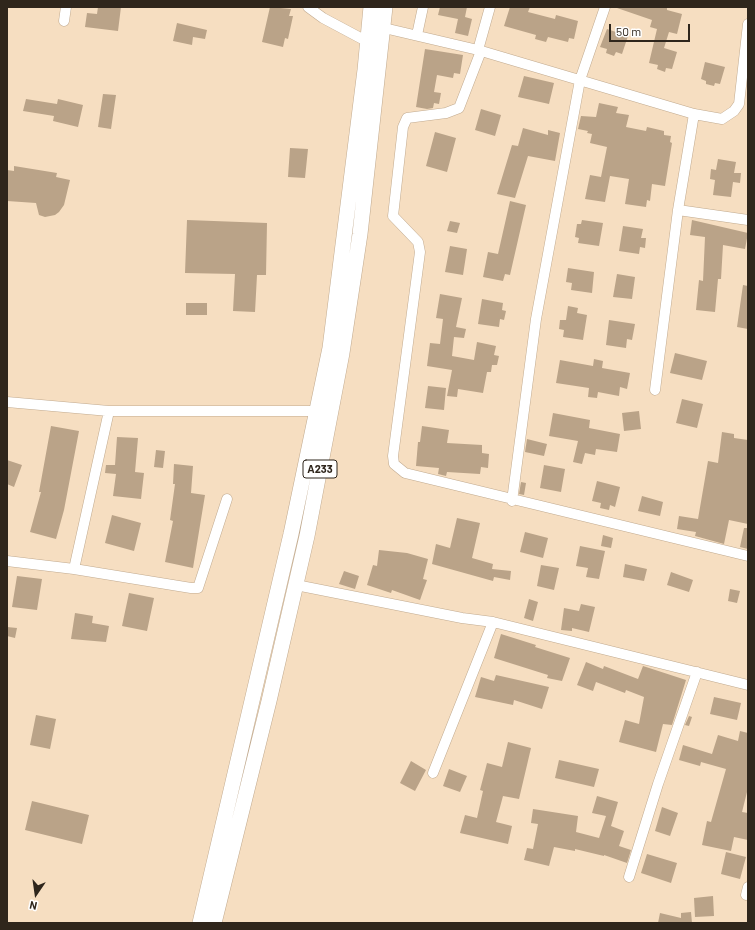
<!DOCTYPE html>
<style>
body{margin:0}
#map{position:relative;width:755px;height:930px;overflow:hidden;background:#f6dec1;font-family:Barlow,sans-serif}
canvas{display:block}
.frame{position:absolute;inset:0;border:8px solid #2f261c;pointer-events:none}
.north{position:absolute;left:16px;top:874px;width:40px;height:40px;-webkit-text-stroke:3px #fff;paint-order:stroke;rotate:193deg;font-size:11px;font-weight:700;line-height:16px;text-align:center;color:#2f261c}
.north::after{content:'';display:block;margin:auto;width:14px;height:18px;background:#2f261c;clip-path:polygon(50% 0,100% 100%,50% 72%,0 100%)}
.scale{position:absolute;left:609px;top:24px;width:81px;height:18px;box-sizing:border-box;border:2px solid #2f261c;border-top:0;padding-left:5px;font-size:12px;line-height:14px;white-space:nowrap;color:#2f261c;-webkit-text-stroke:3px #fff;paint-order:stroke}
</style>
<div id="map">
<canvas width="755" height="930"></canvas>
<div class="frame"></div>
<div class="north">N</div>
<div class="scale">50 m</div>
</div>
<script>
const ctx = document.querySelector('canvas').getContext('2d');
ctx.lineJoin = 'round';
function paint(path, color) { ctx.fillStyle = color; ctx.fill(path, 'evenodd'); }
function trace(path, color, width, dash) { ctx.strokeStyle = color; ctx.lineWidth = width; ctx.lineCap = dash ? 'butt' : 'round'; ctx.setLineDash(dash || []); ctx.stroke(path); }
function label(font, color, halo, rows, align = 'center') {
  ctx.font = font + ' Barlow,sans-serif'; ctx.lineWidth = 4; ctx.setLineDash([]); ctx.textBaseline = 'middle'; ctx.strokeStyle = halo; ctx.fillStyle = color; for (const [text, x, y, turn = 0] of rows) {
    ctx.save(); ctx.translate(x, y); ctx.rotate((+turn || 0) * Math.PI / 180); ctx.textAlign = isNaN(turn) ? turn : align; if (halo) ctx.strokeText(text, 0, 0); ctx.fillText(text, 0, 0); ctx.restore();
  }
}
paint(new Path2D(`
 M98,7H121L118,31L85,27L87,13L97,14Z
 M270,7L291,9L289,16H293L288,39L285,38L283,47L262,42Z
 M440,7H467L465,17L472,19L468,36L455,33L458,19L438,15Z
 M510,7H530L528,12L555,19L556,15L578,21L574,39L569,38L568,42L548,37L546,42L535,39L536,35L504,26Z
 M617,7H667V10L682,14L677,34L669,32L664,48L677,52L672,69L666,68L665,72L657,69L658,65L649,63L657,29L650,27L652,20L617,8Z
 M177,23L207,30L205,39L193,37L192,45L173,41Z
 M607,29L628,36L622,54L616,52L614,56L606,53L607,49L600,47Z
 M425,49L463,55L460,74L454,73L453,78L437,75L434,92L441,93L439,104L434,103L433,108L427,109L416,107Z
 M705,62L725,67L720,84L715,83L714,86L706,84V81L701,79Z
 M524,76L554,83L549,104L518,97Z
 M103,94L116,95L111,129L98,127Z
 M26,99L57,104L58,99L83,105L78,127L53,121L54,116L23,111Z
 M599,103L618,107L616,113L629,115L626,127L646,131L647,127L664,131V135L671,136L670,142L672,143L665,186L652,184L650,201L647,200L646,207L625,204L629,179L610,176L605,202L585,199L590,175L601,177L607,147L590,143L592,134L587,133L588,131L578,129L581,116L596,117Z
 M481,109L501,115L495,136L475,130Z
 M523,128L548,135V130L560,133L555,161L528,156L515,198L497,194L512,145L518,146Z
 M435,132L456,138L447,172L426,166Z
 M290,148L308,149L305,178L288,177Z
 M718,159L736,162L734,173H741L740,183L733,182L731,197L713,195L715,180L710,179L711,169L716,170Z
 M14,166L57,173L56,177L70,180L64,205L59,212L55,215L45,217L39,215L36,203L7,201V170L14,171Z
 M510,201L526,205L510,275L505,274L503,281L483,277L488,252L498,254Z
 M187,220L267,223L266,275H257L255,312L233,311L235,274L185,273Z
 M582,220L603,223L599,246L578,243L579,238L575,237L577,224H581Z
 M692,220L748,233L745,249L723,245L721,279H718L715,312L696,310L699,280L703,281L705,237L690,235Z
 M450,221L460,223L457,233L447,231Z
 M623,226L643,229L641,238H646L645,248L640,247L639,254L619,251Z
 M450,246L467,249L463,275L445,272Z
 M568,268L594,272L592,293L571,290L572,283L566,282Z
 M617,274L635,277L632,299L613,297Z
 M743,285L748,286V329L737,327Z
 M440,294L462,298L456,327L466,329L464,338L454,337L452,356L474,360L477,342L496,346L494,355L499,356L497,365H492L491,372H487L483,393L458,389L457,397L447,396L452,370L427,366L430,343L440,344L443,319L436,318Z
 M482,299L503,303L502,310L506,311L504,320L500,319L499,327L478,324Z
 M186,303H207V315H186Z
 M568,306L578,308L577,313L587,315L583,340L563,337L564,330L559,329L560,320H566Z
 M609,320L635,324L632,340L627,339L626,348L606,345Z
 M675,353L707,361L702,380L670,373Z
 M594,359L603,361L602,368L630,373L627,389L620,387L619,396L598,392L597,398L588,397L589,388L556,383L560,360L593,366Z
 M428,386L446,388L444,410L425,408Z
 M682,399L703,404L697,428L676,423Z
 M639,411L641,429L624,431L622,413Z
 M553,413L590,420L589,428L620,434L617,452L596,449L595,455L585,453L582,464L573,462L578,441L549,436Z
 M51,426L79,431L64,510L56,539L30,532L41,492H39Z
 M422,426L449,430L447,443L482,445V453L489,454L488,468L481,467L480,474L447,472L446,476L438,474L439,468L416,466L418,442H420Z
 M722,432L734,434V438L748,440V524L729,520L724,544L695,536L696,532L677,529L679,516L698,519L708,461L718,463Z
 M117,437L138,438L135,472L144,473L141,499L113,496L116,474L105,473L106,465H115Z
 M527,439L547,444L544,456L525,452Z
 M156,450L165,451L163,468L154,467Z
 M7,460L22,465L14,487L7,484Z
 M174,464L193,466L191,493L205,495L193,568L165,562L173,521L170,520L175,484H173Z
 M544,465L565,469L561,492L540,488Z
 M597,481L620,487L615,507L610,505L609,510L600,508L601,503L592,501Z
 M521,482L526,483L524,495L519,494Z
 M642,496L663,502L660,516L638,511Z
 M112,515L141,523L134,551L105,543Z
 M457,518L480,523L472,558L493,564L492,569L511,571L510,580L494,577L493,581L432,564L436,544L450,548Z
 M744,528H748V549L740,547Z
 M525,532L548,538L543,558L520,552Z
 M603,535L613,538L611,548L601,546Z
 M580,546L605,551L599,579L586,577L588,568L576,566Z
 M379,550L407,553L428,559L423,579L427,580L420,600L392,590L391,593L367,585L373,565L377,566Z
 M625,564L647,569L644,581L623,577Z
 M541,565L559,568L554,590L537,586Z
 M344,571L359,576L355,589L339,584Z
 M671,572L693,580L689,592L667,585Z
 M17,576L42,579L37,610L12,607Z
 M730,589L740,591L737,603L728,601Z
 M129,593L154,598L147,631L122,626Z
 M529,599L538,602L533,621L524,618Z
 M581,604L595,607L589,632L572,628V631L561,630L564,608L579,611Z
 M75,613L93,616L92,623L109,626L106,642L71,639Z
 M7,627L17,628L15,638L7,636Z
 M501,634L536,645L535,647L570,658L562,681L547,678L548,675L494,658Z
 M586,662L603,669L604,666L638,679L643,666L686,680L672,725L663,724L656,752L619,742L625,720L639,724L644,697L626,690L625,693L596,682L593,691L577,685Z
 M496,675L549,687L542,709L514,700L513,705L475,697L481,677L494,681Z
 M714,697L741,703L737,720L710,714Z
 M36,715L56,719L50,749L30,745Z
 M689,716L692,717L689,726L685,725Z
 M740,731L748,733V788L742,812L748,813V840L734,837L731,851L702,845L707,821L711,822L726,769L701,762L700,766L679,760L683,745L712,754L718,735L738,741Z
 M508,742L531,748L519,799L503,796L496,822L512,826L508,844L460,833L465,815L477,818L483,791L480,790L487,763L502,767Z
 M559,760L599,769L594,787L555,778Z
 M411,761L426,770L415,791L400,783Z
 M449,769L467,776L460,792L443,786Z
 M597,796L618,802L611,826L624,831L619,846L631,850L627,863L604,855V856L575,849V851L554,847L549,866L524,860L527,848L533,849L538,824L531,823L533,809L578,816L576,832L599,838L606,816L592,813Z
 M32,801L89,815L82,844L25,830Z
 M662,807L678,813L670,836L655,831Z
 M726,852L746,857L740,879L721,874Z
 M647,854L677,863L671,883L641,873Z
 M713,896L714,916L695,917L694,898Z
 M691,912L692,923H658L660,913L681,918V913Z`), '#baa388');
const minor = new Path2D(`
 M308,7L323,18L368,42
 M64,21L66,7
 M384,28L478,50L694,114L722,119L734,111L739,104L748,24
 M417,35L423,7
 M478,50L490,7
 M481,51L459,108L446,113L407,118L403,127L393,216L418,242L420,252L393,456L394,464L405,473L748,556
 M678,210L748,220
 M655,390L678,210L694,114
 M7,402L109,411H317
 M512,501L536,319L580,80L605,7
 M7,561L74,569L191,588H198L227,499
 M74,569L109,411
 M296,585L462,618L493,622L748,685
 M433,773L493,622
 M629,877L658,784L697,672
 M746,895L748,887`);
const highway = new Path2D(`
 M200,923L291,534L330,348L365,70L371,7
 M214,923L269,701L307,536L342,353L360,234L385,7`);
trace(minor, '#c1aa8f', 11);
trace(highway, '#c1aa8f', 16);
trace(minor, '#fff', 10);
trace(highway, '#fff', 15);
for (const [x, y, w] of [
 [320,469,34]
]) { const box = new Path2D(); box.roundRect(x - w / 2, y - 9, w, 18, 3); ctx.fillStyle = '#fff'; ctx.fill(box); trace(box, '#2f261c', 1); }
label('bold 11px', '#2f261c', null, [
 ["A233",320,469]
]);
</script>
